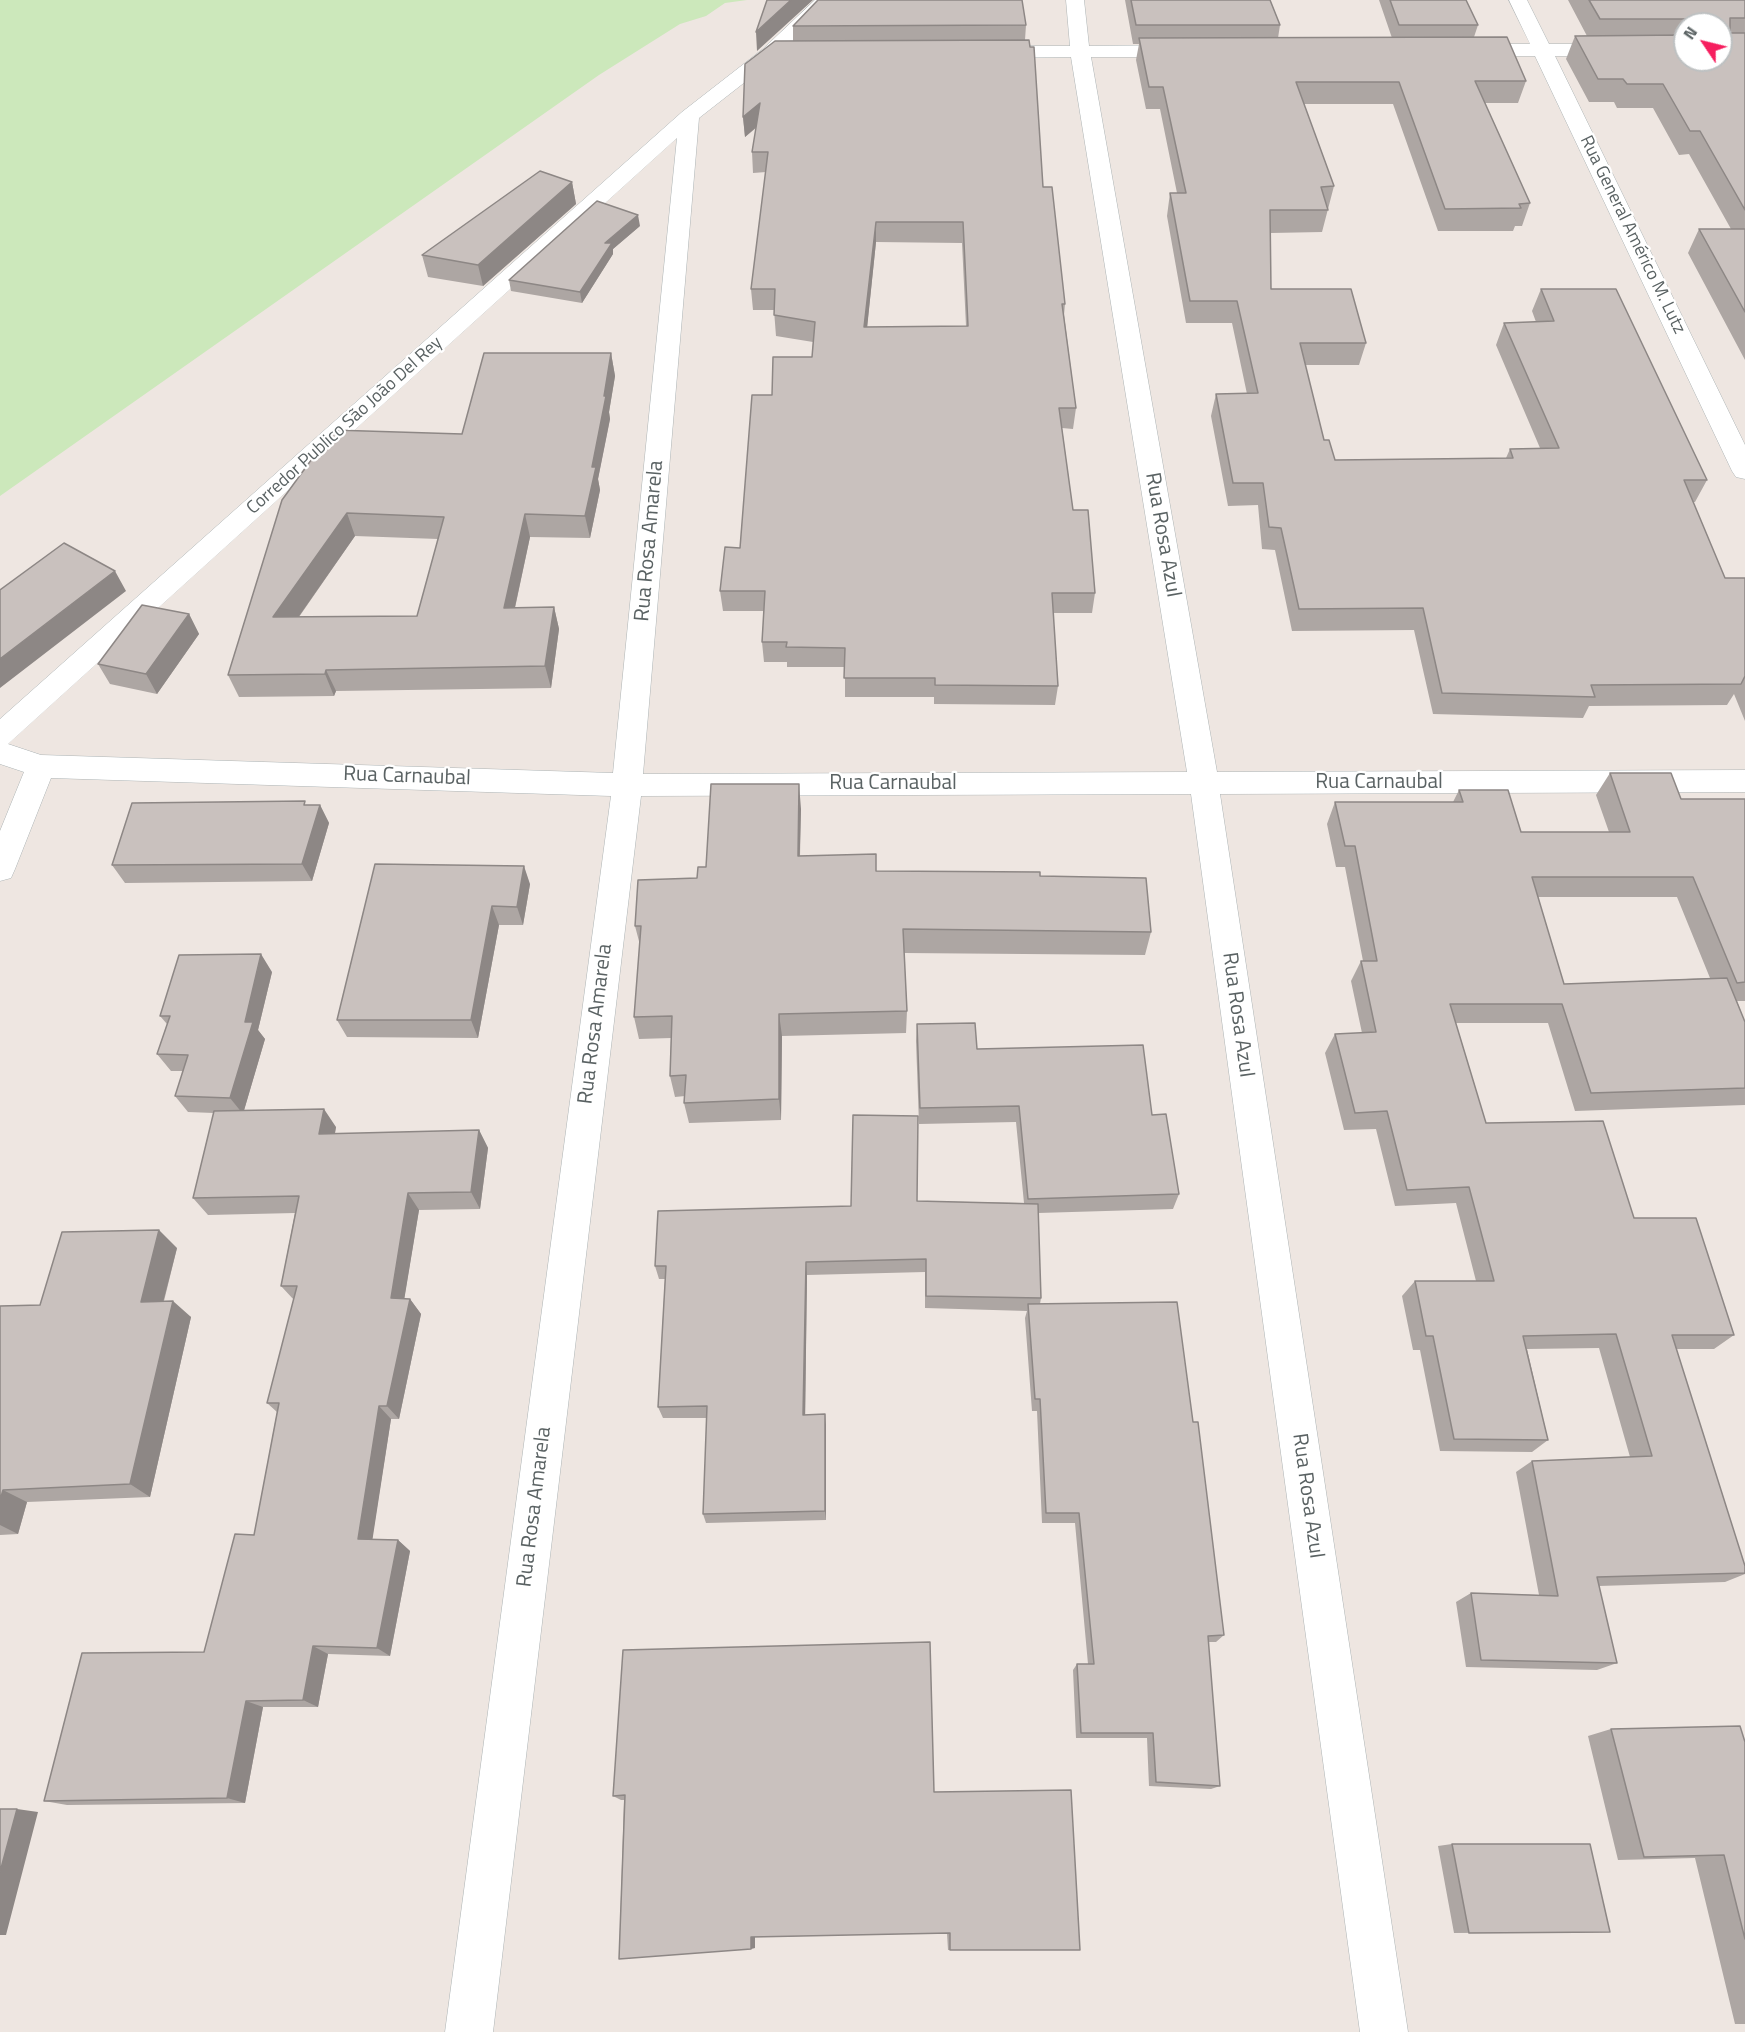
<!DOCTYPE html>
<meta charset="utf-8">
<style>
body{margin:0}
#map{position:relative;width:1745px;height:2032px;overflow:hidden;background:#eee6e1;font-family:"Titillium Web",sans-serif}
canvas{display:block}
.north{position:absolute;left:1673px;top:12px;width:60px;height:60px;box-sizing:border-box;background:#fff;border:2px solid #bdc0c1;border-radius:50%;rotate:305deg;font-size:16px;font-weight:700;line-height:24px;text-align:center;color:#5a6263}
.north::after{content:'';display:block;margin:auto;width:21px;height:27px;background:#f61f5f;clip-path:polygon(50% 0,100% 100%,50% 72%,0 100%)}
</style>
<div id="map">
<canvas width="1745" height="2032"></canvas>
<div class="north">N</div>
</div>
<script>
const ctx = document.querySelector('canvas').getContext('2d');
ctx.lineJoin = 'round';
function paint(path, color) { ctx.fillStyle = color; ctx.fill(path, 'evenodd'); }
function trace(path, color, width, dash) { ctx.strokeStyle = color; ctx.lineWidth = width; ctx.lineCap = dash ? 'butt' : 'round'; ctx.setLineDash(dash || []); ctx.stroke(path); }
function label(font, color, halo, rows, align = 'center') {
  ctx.font = font + ' "Titillium Web",sans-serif'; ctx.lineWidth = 4.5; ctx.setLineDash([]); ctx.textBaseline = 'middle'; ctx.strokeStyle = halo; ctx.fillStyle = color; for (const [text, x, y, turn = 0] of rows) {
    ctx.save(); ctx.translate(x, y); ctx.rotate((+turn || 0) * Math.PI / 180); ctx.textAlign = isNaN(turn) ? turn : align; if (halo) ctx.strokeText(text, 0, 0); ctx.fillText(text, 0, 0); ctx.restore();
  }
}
paint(new Path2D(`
 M0,0H747L725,3L706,16L680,24L599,75L0,496Z`), '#cce8bb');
const street = new Path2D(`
 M815,0H835L777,57L699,118L643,774L1187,772L1071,57L988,58L978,52L988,46H1070L1066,0H1084L1089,46L1182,45L1192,51L1182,57H1091L1217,772L1745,770V792L1220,794L1408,2032H1360L1191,794L641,796L493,2032H445L611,796L51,778L15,869L11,878L0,881V831L24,772L0,764V719L682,112L763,49ZM677,138L613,773L41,755L8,744Z
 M1509,0H1527L1549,44H1685V56H1555L1745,445V479L1736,477L1732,471L1535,56H1468L1458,50L1468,44H1530Z`);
trace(street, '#adb4b5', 1);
paint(street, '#fff');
paint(new Path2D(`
 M1125,0H1270L1280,25L1278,38H1392L1379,0H1466L1478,25L1474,37L1526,81L1518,103H1485L1530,203L1522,226H1515L1513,231H1438L1393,104H1304L1334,186L1322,232L1271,233V289L1366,343L1359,365H1305L1324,440L1335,460L1506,458L1510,449L1540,448L1496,345L1504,323L1536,322L1532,311L1541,289L1707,480L1695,502H1693L1725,578H1745V721L1734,694L1727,705L1589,706L1583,718L1433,714L1414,630L1292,631L1275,550L1262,549L1258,505L1228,506L1211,416L1216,394H1247L1232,323H1186L1167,216L1170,193H1177L1160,109H1146L1136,60L1139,44H1133Z
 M1568,0H1745V360L1688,253L1699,229H1731L1689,154L1679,155L1653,108H1617L1614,102H1589L1566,59L1575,36H1587ZM1685,24H1721L1685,60Z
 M1026,25L1025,40L1043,187L1065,304L1064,315L1076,408L1073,429L1062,428L1073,510L1095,593L1092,613H1053L1058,686L1055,705L934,704V697H845V667H787V662H764L762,642L764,611H723L720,591L740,548L772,395L812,357L813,342L776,336L774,310H753L751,289L766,172L753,173L752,152L756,128L745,137L743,117L793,41V26ZM876,242L962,243L966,326L867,327Z
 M572,182L576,204L483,286L428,277L422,255Z
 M640,226L613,249V254L582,303L511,291L509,280Z
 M611,353L615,376L609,412L610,419L598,479L600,490L590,538L530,537L515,608L554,607L559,629L551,688L336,691L334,696L239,697L228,675L282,500L462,434ZM355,536L438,539L417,616L299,617Z
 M189,614L199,634L157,694L110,684L98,664Z
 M1610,773L1681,799L1745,800V1001H1737L1745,1022V1105L1575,1111L1548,1023H1456L1486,1123L1634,1218L1734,1335L1714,1349H1676L1745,1566V1574L1725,1582L1599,1586L1617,1663L1597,1670L1466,1667L1456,1602L1471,1593L1539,1595L1516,1472L1532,1461L1630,1457L1599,1348L1527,1349L1548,1440L1532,1452L1440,1451L1420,1350H1413L1402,1296L1415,1281H1476L1456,1203L1395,1206L1376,1129L1344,1130L1325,1053L1335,1034L1362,1033L1351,981L1361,961H1363L1345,867H1336L1327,824L1335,802H1453L1459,790L1521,832H1609L1596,795ZM1538,897H1677L1710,978L1564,984Z
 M307,805H320L329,823L312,881L125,883L112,865Z
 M801,809L800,856L876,871L1040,876L1151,932L1145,955L904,953L907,1011L906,1033L782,1036L781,1120L689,1123L684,1103L685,1096L675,1097L670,1076L671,1038L639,1039L634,1017L640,945L635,926L697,878L706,867Z
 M375,864L530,884L523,925H499L478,1038L347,1037L337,1020Z
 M272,972L258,1030L265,1039L244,1110L336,1127L335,1134L479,1130L488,1148L480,1209L419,1210L404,1299H410L421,1314L399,1419H391L372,1539L398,1540L410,1551L390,1656L328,1654L318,1707H263L245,1803L67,1805L44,1801L204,1652L254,1535L277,1412L267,1403L294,1300L281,1286L295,1213L208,1215L193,1198L214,1113L188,1112L175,1096L183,1071H171L157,1054L167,1024L160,1016Z
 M917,1024L977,1049L1152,1115L1179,1194L1173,1209L1038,1213L1041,1298L1040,1304L1193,1422L1224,1635L1216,1642H1208L1220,1786L1211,1789L1149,1786L1147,1738H1076L1073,1670L1077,1664H1088L1075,1523H1042L1037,1411H1032L1025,1318L1027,1311L925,1308V1272L807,1275L805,1415L826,1425V1520L706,1523L703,1514L707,1418H663L658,1407L665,1279H659L655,1266L851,1206L917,1201L1024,1203L1016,1122L919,1124L916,1041Z
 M177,1248L164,1301L191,1317L150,1497L27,1502L18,1534L0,1535V1306L40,1305Z
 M1611,1729L1745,1742V2024H1735L1695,1858L1618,1860L1588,1736Z
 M934,1792L1080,1950H948L947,1933L755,1937V1948L619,1959L624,1800H621L613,1796Z
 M1452,1844L1610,1932L1454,1933L1438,1846Z`), '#ada6a3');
paint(new Path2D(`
 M791,0H813L757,51L756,32Z
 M760,103L761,123L745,137L743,117Z
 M572,182L576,204L483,286L478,265Z
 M638,215L640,226L613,249V254L582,303L580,292L605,243Z
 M876,222V242L865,348L864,327Z
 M611,353L615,376L609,412L610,419L598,479L600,490L590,538L585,516L592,467Z
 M347,513L355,536L283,639L273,617Z
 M525,514L530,537L510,630L504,608Z
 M115,571L126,591L0,688V659Z
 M554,607L559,629L551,688L545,666Z
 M189,614L199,634L157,694L146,674Z
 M326,670L336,691L334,696L325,674Z
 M799,784L801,809L799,880L798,856Z
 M320,805L329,823L312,881L302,864Z
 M524,866L530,884L523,925L517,907Z
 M492,906L499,925L478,1038L471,1020Z
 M261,954L272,972L258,1030L265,1039L243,1114L230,1098L245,1022Z
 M779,1014L782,1036L781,1120L779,1099Z
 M324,1109L336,1127L331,1152L319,1134Z
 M479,1130L488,1148L480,1209L471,1192Z
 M408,1193L419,1210L402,1313L391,1298Z
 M159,1230L177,1248L159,1318L141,1302Z
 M806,1262L807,1275L805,1426L803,1415Z
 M410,1299L421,1314L399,1419L387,1406Z
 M173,1301L191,1317L150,1497L130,1484Z
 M379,1406L391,1419L371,1549L358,1539Z
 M825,1414L826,1425V1520L825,1511Z
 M3,1490L27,1502L18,1534L0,1525V1500Z
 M398,1540L410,1551L390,1656L377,1648Z
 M313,1646L328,1654L318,1707L303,1700Z
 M246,1701L263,1707L245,1803L227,1798Z
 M17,1809L38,1812L6,1935H0V1872Z
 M751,1937H755V1948L751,1949Z`), '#8d8785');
const building = new Path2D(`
 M767,0H791L756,32Z
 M818,0H1022L1026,25L793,26Z
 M1131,0H1270L1280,25H1136Z
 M1390,0H1466L1478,25H1399Z
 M1589,0H1745V18H1730V33H1745V210L1700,131H1690L1663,84H1627L1623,79H1598L1575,36L1685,35V60H1721V24H1696V19H1600Z
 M1507,37L1526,81H1475L1530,203L1519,204L1521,208L1445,209L1399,82H1296L1334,186L1321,187L1328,210H1270L1271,289H1351L1366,343H1300L1324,440H1329L1335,460L1513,458L1510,449L1559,448L1504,323L1554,321L1541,289H1616L1707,480H1684L1725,578H1745V676L1741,684L1591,685L1595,697L1442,693L1423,608L1299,609L1281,528L1269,527L1263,483H1233L1216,394L1258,393L1237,301H1190L1170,193H1186L1163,87H1149L1139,38Z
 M1029,40L1030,47H1034L1043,187H1052L1065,304H1062L1076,408H1059L1073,510H1088L1095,593H1052L1058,686L935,685V678H844L845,648L786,647L787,642H762L765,591H720L725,547L740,548L752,395H772L773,357H812L815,322L774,315L775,289H751L768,152H752L760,103L743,117L745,64L775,41ZM876,222H963L968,326L864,327Z
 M540,171L572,182L478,265L422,255Z
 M597,201L638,215L605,243H612L580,292L509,280Z
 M1699,229H1745V312Z
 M484,353H611L604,396H606L592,467H596L585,516L525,514L504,608L554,607L545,666L326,670L325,674L228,675L282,500L333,430L462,434ZM347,513L444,517L417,616L273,617Z
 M64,543L115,571L0,659V590Z
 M142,605L189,614L146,674L98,664Z
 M1610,773H1671L1681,799H1745V982L1737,983L1693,877H1532L1564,984L1727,978L1745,1022V1088L1591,1093L1562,1004H1450L1486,1123L1603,1121L1634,1218H1696L1734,1335H1672L1745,1566V1573L1597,1577L1617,1663L1481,1660L1471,1593L1558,1596L1532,1461L1652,1456L1616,1334L1523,1336L1548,1440L1454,1439L1433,1336H1426L1415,1281H1494L1469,1187L1407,1190L1387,1111L1355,1113L1335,1034L1376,1032L1361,961H1377L1355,846H1345L1335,802H1463L1459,790H1508L1521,832H1630Z
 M711,784H799L798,856L876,854V871L1040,872V876L1146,878L1151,932L903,929L907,1011L779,1014V1099L684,1103L686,1075L670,1076L672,1016L634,1017L641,926H635L638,880L697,878L698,867H706Z
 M305,801L304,805H320L302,864L112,865L132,803Z
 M375,864L524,866L517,907L492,906L471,1020H337Z
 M261,954L245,1022H253L230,1098L175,1096L188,1055L157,1054L170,1016H160L179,955Z
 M975,1023L977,1049L1143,1045L1152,1115L1166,1114L1179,1194L1028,1199L1019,1106L920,1108L917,1024Z
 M324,1109L319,1134L479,1130L471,1192L408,1193L391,1298L410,1299L387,1406H379L358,1539L398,1540L377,1648L313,1646L303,1700L246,1701L227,1798L44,1801L82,1653L204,1652L235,1534L254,1535L279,1403H267L297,1286H281L299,1196L193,1198L214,1111Z
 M853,1115L918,1116L917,1201L1038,1204L1041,1298L926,1296V1259L806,1262L803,1415L825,1414V1511L703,1514L707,1406L658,1407L666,1266H655L658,1211L851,1206Z
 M159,1230L141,1302L173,1301L130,1484L3,1490L0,1500V1306L40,1305L62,1232Z
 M1177,1302L1193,1422H1198L1224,1635L1208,1636L1220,1786L1156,1782L1153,1733H1081L1077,1664H1094L1079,1513H1046L1040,1399H1035L1028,1304Z
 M930,1642L934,1792L1071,1790L1080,1950H950V1933L751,1937V1949L619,1959L625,1795L613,1796L623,1650Z
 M1740,1726L1745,1742V1939L1724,1855L1644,1857L1611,1729Z
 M0,1809H17L0,1872Z
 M1452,1844H1590L1610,1932L1469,1933Z`);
paint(building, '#c9c1be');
trace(building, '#8d8785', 1.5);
label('18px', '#5a6263', '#fff', [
 ["Rua General Américo M. Lutz",1632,235,64],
 ["Corredor Publico São João Del Rey",345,426,-42]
]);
label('21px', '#5a6263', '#fff', [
 ["Rua Rosa Azul",1162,535,80],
 ["Rua Rosa Amarela",650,541,-85],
 ["Rua Carnaubal",407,777,2],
 ["Rua Carnaubal",1379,783],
 ["Rua Carnaubal",893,784],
 ["Rua Rosa Azul",1237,1015,82],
 ["Rua Rosa Amarela",596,1024,-83],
 ["Rua Rosa Azul",1307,1496,82],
 ["Rua Rosa Amarela",535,1507,-83]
]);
</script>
